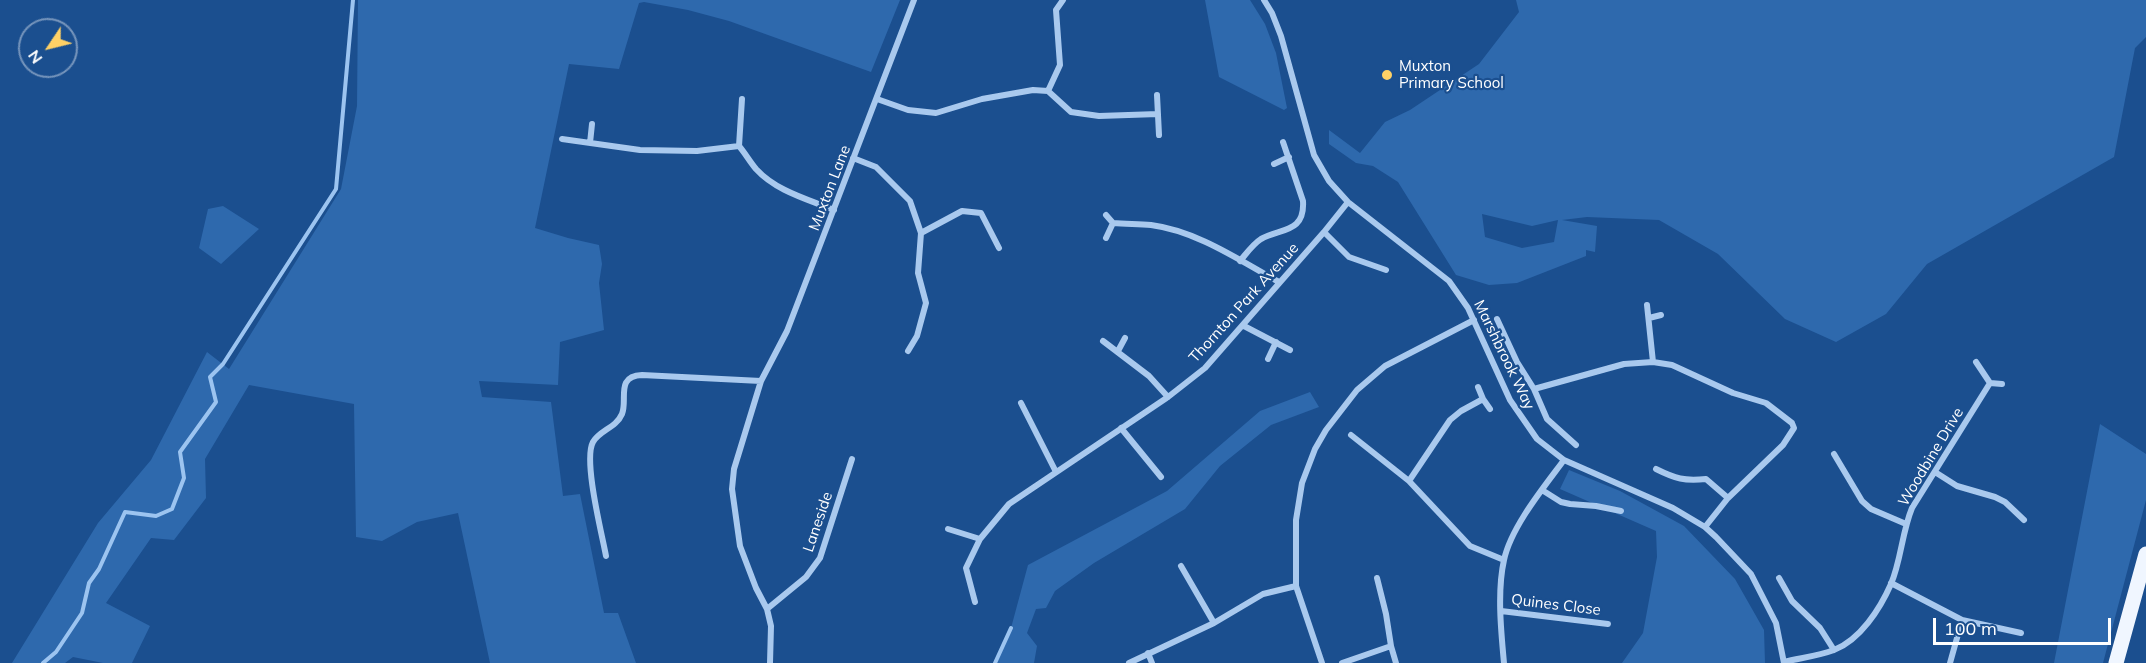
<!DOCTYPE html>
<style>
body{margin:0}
#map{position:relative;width:2146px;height:663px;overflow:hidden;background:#1b4f8f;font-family:Mulish,sans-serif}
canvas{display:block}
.north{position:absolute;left:18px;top:18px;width:60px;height:60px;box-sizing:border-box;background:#1b4f8f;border:2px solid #7695bc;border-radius:50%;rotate:235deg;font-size:16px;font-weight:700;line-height:24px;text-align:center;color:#fff}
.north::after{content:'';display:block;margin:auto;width:21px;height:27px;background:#ffd166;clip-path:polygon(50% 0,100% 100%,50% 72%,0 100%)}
.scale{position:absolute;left:1933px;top:618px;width:178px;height:27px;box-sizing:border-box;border:3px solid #fff;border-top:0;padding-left:8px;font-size:18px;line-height:21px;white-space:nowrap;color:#fff;-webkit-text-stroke:4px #1b4f8f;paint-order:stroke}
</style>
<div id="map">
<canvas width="2146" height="663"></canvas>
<div class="north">N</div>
<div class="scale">100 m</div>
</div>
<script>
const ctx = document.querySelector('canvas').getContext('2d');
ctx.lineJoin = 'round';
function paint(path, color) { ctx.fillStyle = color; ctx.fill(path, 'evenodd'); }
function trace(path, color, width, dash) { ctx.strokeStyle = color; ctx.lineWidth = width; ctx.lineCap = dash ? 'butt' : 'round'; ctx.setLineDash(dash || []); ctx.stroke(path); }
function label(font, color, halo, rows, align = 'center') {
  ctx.font = font + ' Mulish,sans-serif'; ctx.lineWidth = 4.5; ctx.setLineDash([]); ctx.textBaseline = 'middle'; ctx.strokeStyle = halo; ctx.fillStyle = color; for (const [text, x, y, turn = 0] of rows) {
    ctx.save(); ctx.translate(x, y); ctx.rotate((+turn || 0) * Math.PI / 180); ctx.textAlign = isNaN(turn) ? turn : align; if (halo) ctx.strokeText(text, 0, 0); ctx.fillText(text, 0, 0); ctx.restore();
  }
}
paint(new Path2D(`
 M358,0H900L871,72L729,21L688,10L644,2L639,3L619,69L569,64L535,228L568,238L599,245L602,264L599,283L604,330L560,342L558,385L479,381L482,397L551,402L563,496L580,494L604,613H618L636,663H490L458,513L417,522L382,541L356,537L354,404L249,385L205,459L206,498L174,540L151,538L106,603L150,626L132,663H103L73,657L65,663H12L98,523L151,460L207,352L229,369L341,189L357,106Z
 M1205,0H1250L1265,24L1276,53L1287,108L1284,110L1219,77Z
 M1516,0H2146V37L2135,48L2114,157L1927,264L1886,314L1836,342L1785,319L1718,254L1659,220L1587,217L1562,220L1597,226L1595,252L1586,250V256L1517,283L1489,285L1456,275L1398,182L1373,166L1356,163L1329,144V130L1360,153L1385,122L1410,110L1479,64L1519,12ZM1482,214L1532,226L1558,220L1554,242L1522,248L1485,237Z
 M223,206L259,229L221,264L199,248L208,209Z
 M1310,392L1319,407L1271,425L1220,466L1185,509L1094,563L1055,591L1046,608L1036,609L1027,633L1037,646L1034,663H995L1011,628L1028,565L1167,491L1260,411Z
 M2100,424L2146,454V500L2103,663H2054Z
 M1569,470L1620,491L1684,526L1735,579L1764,630L1765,663H1622L1643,633L1657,557L1656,531L1560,489Z`), '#2e69ad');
trace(new Path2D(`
 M43,663L56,652L82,613L89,583L99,569L125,512L156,516L172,509L184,478L180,452L216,402L210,377L223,364L336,189L353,0
 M995,663L1011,628`), '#9cc4f0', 4);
trace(new Path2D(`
 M1264,0L1272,13L1281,36L1314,155L1329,181L1348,202L1449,281L1468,308L1510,400L1537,439L1564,460L1673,508L1705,527L1716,537L1751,574L1776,623L1784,663
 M1048,91L1071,112L1099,116L1158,114
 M1157,95L1159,135
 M877,99L908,110L936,113L982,99L1033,90L1048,91L1060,65L1056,10L1063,0
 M562,139L640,150L697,151L739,146L742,99
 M590,143L592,124
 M739,146C745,153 750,162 756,169C776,191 807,199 834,210
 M853,158L876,167L910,201L921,233L918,273L926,303L917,336L908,351
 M1274,164L1289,157
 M1106,215L1113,223
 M1113,223C1126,224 1138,224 1151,225C1197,231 1239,260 1279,282
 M1324,232L1348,202
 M921,233L962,211L981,213L999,248
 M1106,238L1113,223
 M1240,261C1246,254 1253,244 1261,239C1281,228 1305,233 1303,201L1283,142
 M1647,305L1653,362
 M1649,318L1661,315
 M1497,319L1517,362L1534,389L1624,364L1653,362L1672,365L1733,393L1766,403L1792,423L1794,428L1783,445L1728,498L1705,527
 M1244,326L1290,350
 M1103,341L1149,376L1168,397
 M1118,351L1125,338
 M1268,359L1276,342
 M1976,362L1990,383L2002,384
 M1478,387L1483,399
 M1534,389L1547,419L1576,445
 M1021,403L1056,472
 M1121,428L1161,477
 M1351,435L1409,481L1470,546L1504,560
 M1834,454L1862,501L1871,509L1906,524
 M1656,469C1676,479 1684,481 1706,479L1728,498
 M1935,472L1957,486L1995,497L2005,502L2024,520
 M1409,481L1450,420L1461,411L1483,399L1490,409
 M1542,490L1561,502L1570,504L1596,506L1621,511
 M948,529L980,539
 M606,556C602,534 583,460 593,442C600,430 616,428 622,414C628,400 615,376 642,375L761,381
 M1377,578L1386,614L1391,646
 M1779,578L1792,601L1820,628L1834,650
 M1891,583L1962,620L2021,633
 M975,602L966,568L980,539L1009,504L1168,397L1205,368L1324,232L1349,257L1386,270
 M767,609L806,577L820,558L852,459
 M1501,611L1608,624
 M1214,623L1263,594L1296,586
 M1148,653L1152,663
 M1784,662C1800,658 1818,656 1834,650C1860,640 1880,609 1891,584C1901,561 1902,532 1912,508L1990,383
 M770,663L771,626L767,609L756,588L740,546L732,489L734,469L761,381L787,331L914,0
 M1129,663L1214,623L1181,566
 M1322,663L1296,586V520L1302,483L1315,449L1326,430L1357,390L1385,366L1474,320
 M1342,663L1391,646L1396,663
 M1504,663C1501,631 1497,591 1504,560C1511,527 1544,487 1564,460
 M1950,663L1962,620`), '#a9c9ee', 6);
trace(new Path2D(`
 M2116,663L2146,554`), '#f0f6ff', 15);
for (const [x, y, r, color] of [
 [1387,75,6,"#ffd166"]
]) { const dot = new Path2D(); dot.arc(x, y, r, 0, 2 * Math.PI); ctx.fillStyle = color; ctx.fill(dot); trace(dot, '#1b4f8f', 2); }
label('15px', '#fff', '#1b4f8f', [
 ["Muxton",1399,66],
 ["Primary School",1399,83]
], 'left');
label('15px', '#fff', '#1b4f8f', [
 ["Muxton Lane",830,188,-69],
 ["Thornton Park Avenue",1244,303,-48],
 ["Marshbrook Way",1504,355,64],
 ["Woodbine Drive",1931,457,-59],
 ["Laneside",818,522,-71],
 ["Quines Close",1556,605,7]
]);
</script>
